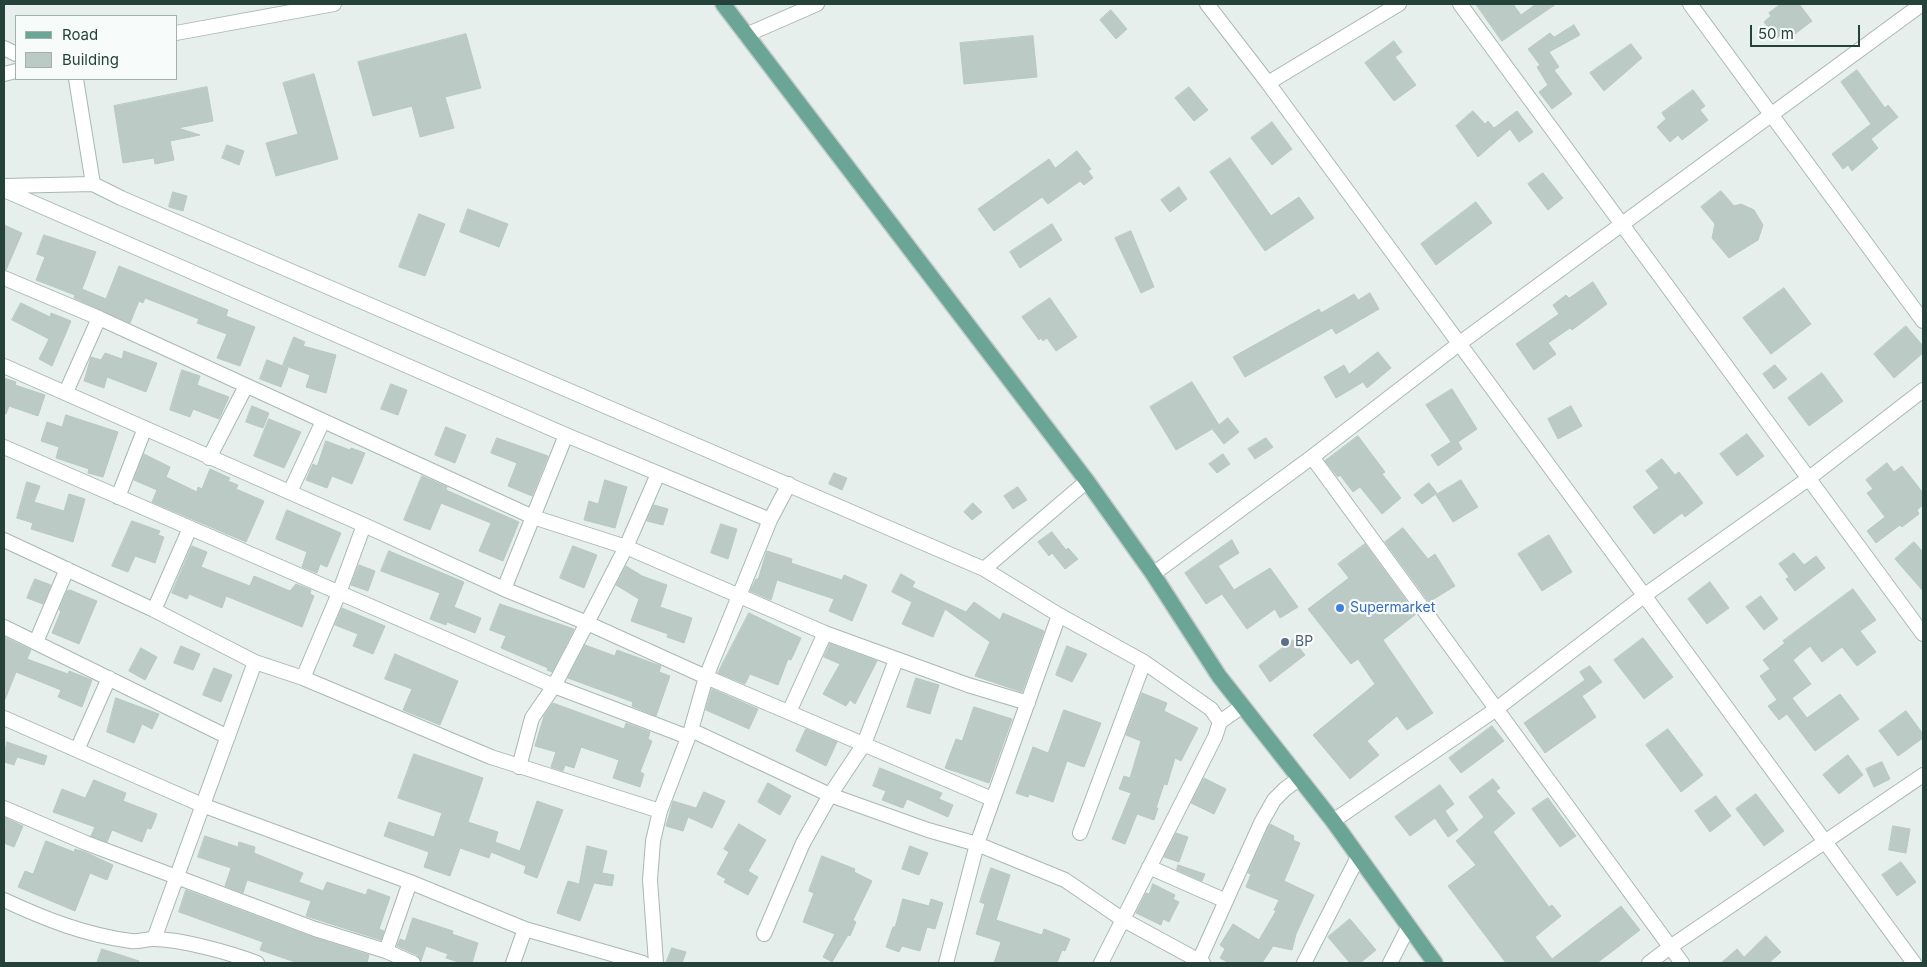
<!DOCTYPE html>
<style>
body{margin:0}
#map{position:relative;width:1927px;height:967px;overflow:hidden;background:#e6efeb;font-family:Inter,sans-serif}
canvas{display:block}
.frame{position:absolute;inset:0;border:5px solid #24423a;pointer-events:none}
.legend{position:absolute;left:15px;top:15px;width:162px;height:65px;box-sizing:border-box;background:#f7fbf9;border:1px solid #a3b1ad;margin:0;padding:6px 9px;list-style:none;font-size:15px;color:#24423a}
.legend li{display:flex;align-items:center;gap:10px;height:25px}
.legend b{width:25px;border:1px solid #a3b1ad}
.scale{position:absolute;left:1750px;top:25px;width:110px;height:22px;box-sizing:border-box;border:2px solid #24423a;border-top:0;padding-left:6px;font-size:15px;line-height:18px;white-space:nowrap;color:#24423a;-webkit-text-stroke:4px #f7fbf9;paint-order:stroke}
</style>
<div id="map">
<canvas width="1927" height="967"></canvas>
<div class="frame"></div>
<ul class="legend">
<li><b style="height:6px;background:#6aa596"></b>Road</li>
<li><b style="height:14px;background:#bbcac4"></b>Building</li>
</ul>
<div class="scale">50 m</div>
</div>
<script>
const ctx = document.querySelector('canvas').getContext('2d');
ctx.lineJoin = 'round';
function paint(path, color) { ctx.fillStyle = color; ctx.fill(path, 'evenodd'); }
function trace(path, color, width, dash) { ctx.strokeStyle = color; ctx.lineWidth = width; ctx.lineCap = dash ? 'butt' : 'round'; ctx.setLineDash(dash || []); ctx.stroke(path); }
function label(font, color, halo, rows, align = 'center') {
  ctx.font = font + ' Inter,sans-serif'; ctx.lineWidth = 4.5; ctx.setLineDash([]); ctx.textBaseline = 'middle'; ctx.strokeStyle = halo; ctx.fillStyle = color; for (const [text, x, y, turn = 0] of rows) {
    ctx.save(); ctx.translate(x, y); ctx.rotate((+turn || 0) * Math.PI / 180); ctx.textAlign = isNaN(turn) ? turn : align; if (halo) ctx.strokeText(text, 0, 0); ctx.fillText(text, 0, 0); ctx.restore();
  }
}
const building = new Path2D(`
 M1476,4H1513L1521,15L1536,4H1556L1502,41Z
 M1781,4H1799L1812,21L1795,34L1790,28L1777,38L1764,22L1771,16L1769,13Z
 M1111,10L1127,29L1116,39L1100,20Z
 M1574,25L1580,35L1549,52L1559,67L1554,70L1572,94L1552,109L1539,92L1548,85L1537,67L1540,65L1528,49L1550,33L1554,37Z
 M466,34L481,88L445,97L454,128L420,137L412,106L373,116L358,62Z
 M1033,36L1037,77L964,84L960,43Z
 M1394,41L1402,52L1395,57L1416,85L1394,101L1365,63Z
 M1631,44L1642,58L1604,91L1590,73Z
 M1857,70L1885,108L1888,105L1898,117L1871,139L1878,148L1852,171L1848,165L1843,169L1832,154L1871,124L1841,82Z
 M314,74L338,159L276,176L266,143L298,134L283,83Z
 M207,87L213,121L178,128L200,135L170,141L174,160L155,164L154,158L123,163L114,106Z
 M1189,87L1208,110L1194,121L1175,98Z
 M1693,90L1705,106L1700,110L1708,120L1682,140L1678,135L1670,142L1657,127L1666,119L1662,113Z
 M1473,111L1485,124L1488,121L1494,128L1517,111L1533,132L1519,142L1510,129L1478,157L1456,126Z
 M1272,122L1292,149L1272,165L1251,138Z
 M227,145L244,151L239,165L222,158Z
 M1077,151L1091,169L1088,171L1093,178L1084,185L1080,181L1048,204L1042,197L994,231L978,209L1049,159L1055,168Z
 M1230,158L1271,216L1299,197L1314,218L1265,251L1210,172Z
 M1543,173L1563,198L1548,210L1528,184Z
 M1179,187L1187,199L1170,212L1161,200Z
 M1721,191L1734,206L1741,204L1754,210L1763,225L1758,240L1729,258L1712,238L1715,224L1701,207Z
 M173,192L187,196L183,211L169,207Z
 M1476,202L1492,223L1436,265L1421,244Z
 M468,209L508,224L499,247L460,232Z
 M419,214L445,224L425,276L399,267Z
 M1052,224L1062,240L1020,268L1010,252Z
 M4,225L22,233L6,270L4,269Z
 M1131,231L1154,287L1141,293L1115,238Z
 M44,235L96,252L82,289L106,299L119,266L228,310L226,316L255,327L240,366L217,358L227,334L197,323L199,319L145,298L143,303L139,301L130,323L74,298L75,295L36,280L45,257L37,254Z
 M1593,282L1607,304L1572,330L1570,328L1548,343L1556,354L1534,370L1516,344L1559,314L1553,305L1566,295L1569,298Z
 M1784,288L1811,324L1771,354L1743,318Z
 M1370,293L1379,309L1336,334L1332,328L1245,377L1233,357L1319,309L1321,313L1354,294L1358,300Z
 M1050,298L1077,337L1056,351L1047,338L1043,341L1041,338L1039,340L1022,317Z
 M21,303L50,317L51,313L71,321L52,366L39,359L49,339L12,320Z
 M1906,326L1923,346V353L1894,378L1874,354Z
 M294,337L305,342L303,346L336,355L326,393L306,387L310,375L283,365Z
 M124,351L157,363L146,392L107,377L104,388L84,381L91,357L101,360L105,353L122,359Z
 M1378,352L1391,368L1367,388L1363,382L1336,398L1324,377L1344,365L1349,374Z
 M267,360L288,368L281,387L260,379Z
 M1775,365L1787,379L1774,389L1763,374Z
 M182,370L200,376L197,385L229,397L219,419L193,409L190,417L170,410Z
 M1822,373L1843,401L1809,426L1788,398Z
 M4,378L16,382L15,385L45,395L38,416L9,406L6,414L4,413Z
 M1192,382L1219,425L1176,450L1150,407Z
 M391,384L407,390L398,415L381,409Z
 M1452,389L1477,429L1458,442L1462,449L1438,466L1431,455L1451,442L1426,405Z
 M252,406L269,413L263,428L246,422Z
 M1571,406L1582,426L1558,439L1548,419Z
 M66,415L118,432L103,477L88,473L89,469L56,458L59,447L41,441L47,422L62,427Z
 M1228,418L1239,432L1224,444L1213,430Z
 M269,419L301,432L284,468L254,456Z
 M446,427L466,435L455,463L435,455Z
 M1747,434L1764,456L1737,476L1720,454Z
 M1358,436L1385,472L1382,474L1401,498L1382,514L1360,487L1353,492L1340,475L1338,477L1325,461Z
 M497,438L548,456L532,496L508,486L517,463L491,453Z
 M1266,438L1273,447L1255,459L1248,449Z
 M326,441L350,450L351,448L365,453L352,484L332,476L327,488L306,480L313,464L317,466Z
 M144,454L170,467L166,477L197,492L198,487L202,489L210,469L230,478L228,481L238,485L236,489L264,501L246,542L152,502L157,490L134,480Z
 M1223,454L1230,464L1217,473L1209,464Z
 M1662,459L1675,475L1679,472L1703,503L1685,517L1682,513L1654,534L1633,507L1659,488L1646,471Z
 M1887,463L1894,472L1902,466L1923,493V505L1917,510L1919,514L1902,527L1900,525L1876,543L1867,531L1885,517L1867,493L1873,489L1866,480Z
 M834,473L847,478L842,490L829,484Z
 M422,476L447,487L446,490L519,522L503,561L479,551L491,523L441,503L430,530L404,520Z
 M605,480L627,487L615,528L584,520L589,501L598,504Z
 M1461,480L1478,507L1453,522L1436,495Z
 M27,482L40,486L34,502L64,511L69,494L85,499L73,542L31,529L33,523L17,518Z
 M1429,483L1437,493L1422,504L1414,495Z
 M1018,487L1027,500L1013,509L1004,496Z
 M973,503L982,512L972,520L964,512Z
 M654,505L668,509L663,525L647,521Z
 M287,510L341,533L327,567L320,564L317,573L302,567L307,552L276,539Z
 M132,521L160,531L158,535L164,537L155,563L135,556L128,572L112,566Z
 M721,524L737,529L728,559L711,553Z
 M1403,528L1428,559L1435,554L1455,586L1429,602L1385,542Z
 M1052,532L1066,550L1068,548L1078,559L1065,569L1052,553L1049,556L1038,542Z
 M1549,535L1572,572L1542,591L1518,554Z
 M1232,540L1239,553L1218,566L1234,590L1270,568L1298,607L1280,618L1275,609L1247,629L1222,594L1206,604L1185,573Z
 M1914,542L1923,552V591L1895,559Z
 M1365,544L1416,614L1383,640L1433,713L1407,730L1397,716L1367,741L1379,755L1350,779L1313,735L1375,684L1358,659L1351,664L1308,609L1349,578L1338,564Z
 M192,546L207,552L201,567L250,586L254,576L290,591L296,584L311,590L310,594L314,596L302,627L226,596L222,608L189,594L187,599L172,593Z
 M573,546L597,555L584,588L560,578Z
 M389,551L464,582L454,607L481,618L475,633L447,622L446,625L430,619L440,593L381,571Z
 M767,551L792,559L791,563L842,580L844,575L867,585L852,621L829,611L834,599L777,580L771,600L750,591L756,579H758Z
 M1794,553L1804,565L1816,556L1825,568L1795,591L1786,579L1789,577L1779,564Z
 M359,565L375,571L368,591L351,585Z
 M626,566L642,576L667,585L660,607L692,618L684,643L667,637L668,634L631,621L639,599L616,585Z
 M901,574L915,582L912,587L966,612L974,602L1000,620L1003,613L1044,631L1022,692L975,676L990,642L945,609L933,637L902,624L912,602L892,592Z
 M35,579L51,585L43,604L27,598Z
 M1710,582L1729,608L1707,624L1688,599Z
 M1853,589L1876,620L1860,631L1876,652L1857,666L1842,647L1822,662L1810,646L1793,660L1811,684L1792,698L1807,718L1840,694L1859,719L1815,751L1787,714L1779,720L1768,706L1777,700L1760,676L1770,669L1763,660L1785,643L1783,641Z
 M70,590L97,601L79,644L52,633L61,611L59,610L67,591Z
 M1761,596L1778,619L1764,630L1746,607Z
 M500,604L574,629L552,672L547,670L548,668L501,648L506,636L490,630Z
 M342,608L385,626L373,654L353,646L358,634L335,625Z
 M749,613L801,638L791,660L788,659L778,685L750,674L745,684L718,673Z
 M4,637L31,650L27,659L68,674L69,671L92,680L82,707L58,697L61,690L16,672L4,702Z
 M1643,638L1673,677L1644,699L1614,660Z
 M1293,640L1305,655L1270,682L1259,666Z
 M830,644L877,661L855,704L850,700L846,706L823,694L840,664L824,657Z
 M585,645L615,656L617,650L661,666L659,672L670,676L656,716L632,706L633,702L568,678Z
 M181,646L200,654L193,670L174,663Z
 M1067,646L1087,654L1072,682L1056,675Z
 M141,648L157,657L145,680L129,671Z
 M395,654L458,681L440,725L403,710L412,689L385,679Z
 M1590,666L1602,682L1582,696L1596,717L1545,753L1524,723L1585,680L1580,672Z
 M214,668L232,675L221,702L203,695Z
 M916,678L939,685L930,714L907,707Z
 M712,689L758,709L749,729L706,710Z
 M1142,693L1167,703L1164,711L1198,728L1181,761L1175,758L1167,785L1164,784L1156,808H1158L1154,820L1137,814L1125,844L1112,839L1131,793L1119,789L1124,776L1130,778L1141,741L1126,735Z
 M116,698L159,714L152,729L142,724L134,743L107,732Z
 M553,703L624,729L626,723L650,732L648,739L652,741L640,772L644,774L640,787L613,778L619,760L581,747L574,768L565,765L563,771L551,767L556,752L535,746L544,716Z
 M974,707L1012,719L989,783L945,768L956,739L962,741Z
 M1064,710L1101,723L1084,767L1067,761L1053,802L1029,794L1028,797L1016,793L1033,747L1048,753Z
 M1906,711L1923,734V738L1898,756L1879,731Z
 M1492,726L1504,741L1461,773L1449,758Z
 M806,729L837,742L826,766L796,751Z
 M1668,729L1703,775L1681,792L1646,745Z
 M7,742L47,756L44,765L17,757L14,765L4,762Z
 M414,754L483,778L468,822L498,832L495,842L520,851L537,801L563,810L537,878L524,873L526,866L491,852L489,858L460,848L450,876L424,867L429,852L384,836L389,822L434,837L442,813L398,798Z
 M1848,755L1863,775L1839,794L1823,775Z
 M1882,762L1890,779L1874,787L1866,769Z
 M880,768L942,793L939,799L953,805L948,817L907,799L903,808L882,800L886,791L873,786Z
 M1204,778L1226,789L1214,814L1191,803Z
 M1493,779L1500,788L1496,791L1515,813L1493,832L1549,907L1552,905L1561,916L1535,937L1552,959L1621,906L1640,930L1597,963H1506L1448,886L1476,865L1456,841L1484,817L1469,797Z
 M94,780L126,793L123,801L157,814L151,829L147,828L142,842L112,830L107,842L91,836L95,827L53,812L62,789L85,798Z
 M768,783L791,796L780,815L758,802Z
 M1440,785L1454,804L1445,811L1458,830L1448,837L1435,818L1410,836L1395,817Z
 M704,792L725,801L712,828L688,817L683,831L666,826L673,801L696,808Z
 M1756,794L1784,831L1764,846L1736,809Z
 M1716,796L1731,816L1710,832L1695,811Z
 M1548,798L1576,836L1560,847L1532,809Z
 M6,818L23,826L14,847L4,843Z
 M739,824L766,840L748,871L758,877L748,895L724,882L726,879L717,874L729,852L724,849Z
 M1270,824L1294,836L1293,840L1300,843L1284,881L1314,895L1296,934L1292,950L1273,946L1262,963H1229L1220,958L1225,949L1220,945L1233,924L1259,940L1276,911L1274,910L1279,900L1246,887L1251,874L1248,873Z
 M1893,826L1910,829L1906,853L1889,850Z
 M1176,833L1188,837L1179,862L1164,857Z
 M205,836L238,847L239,842L255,847L254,853L303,873L299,882L323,891L327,882L366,895L368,889L390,897L379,929L384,931L381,940L306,916L311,901L247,880L243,893L225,886L231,868L198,857Z
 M46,841L74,852L75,849L85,852L113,865L107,880L90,873L75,911L18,887L25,871L33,874Z
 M587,846L607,851L602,873L614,875L612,886L594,883L580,921L557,913L568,881L579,884Z
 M910,846L928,853L919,875L902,869Z
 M822,856L855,869L854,872L872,881L853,920L856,922L850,936L848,935L832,962L823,957L835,934L803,922L814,893L809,891Z
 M1901,862L1916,882L1897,896L1882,875Z
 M1178,865L1205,874L1202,881L1177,870Z
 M991,868L1010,875L996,920L1042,935L1044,929L1070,939L1065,951L1062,950L1057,963H994L1001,942L976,934L985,904L980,902Z
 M1153,884L1175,895L1173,899L1179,902L1169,922L1163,919L1161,925L1136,913L1146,893L1149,894Z
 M186,890L312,937L369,955L367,963H298L260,950L263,942L179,912Z
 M903,899L929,906L931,899L943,903L935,929L927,927L920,951L902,946L899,952L886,947L893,927H895Z
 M413,918L453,931L452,934L478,943L472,963H461L446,958L448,954L426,946L421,961L417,955L397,946L400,939L405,941Z
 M1350,919L1376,950L1360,963H1350L1328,937Z
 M1766,936L1781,952L1769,963H1721L1737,949L1744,957Z
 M672,948L686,952L682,963H666Z
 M102,949L139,961V963H97Z`);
paint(building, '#bbcac4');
trace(building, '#b8c9c2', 1);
const minor = new Path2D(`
 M1207,4L1268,83L1914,963
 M1460,4L1923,634
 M1690,4L1923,321
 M176,33L334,4
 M746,35L817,4
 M4,48L16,54
 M4,74L16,71
 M76,79L93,184
 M1268,83L1399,4
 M4,186L93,184L121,198L984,569L1087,481
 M4,190L566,435L770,520
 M4,278L99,318L533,517L626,547L825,633L968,685L1028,703
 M4,366L364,525L504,589L587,623L706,677L992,799
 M66,392L99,318
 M4,447L554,686L688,737
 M1312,457L1682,963
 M209,458L246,386
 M290,492L323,421
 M118,497L145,428
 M4,540L154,610L255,662L303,678L491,757L660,811
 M984,569L1059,615L1144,662L1211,709L1220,722
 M1153,574L1312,457L1460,343L1922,4
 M504,589L566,435
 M154,610L190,528
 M4,627L228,737
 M36,642L67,569
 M303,678L339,593L364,525
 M789,712L825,633
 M4,718L202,805L410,882L525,929L643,963
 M691,730L830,795L928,830L977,844L1065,880L1122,919L1203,963
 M77,750L109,678
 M519,767L532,718L554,686L587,623L626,547L658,474
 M4,808L86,843L315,929L386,951L413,963
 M1333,821L1495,710L1645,595L1808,479L1923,390
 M1080,833L1144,662
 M1149,867L1226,901
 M4,900C45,919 85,935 131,941C138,942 146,939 153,939C181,939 231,953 257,963
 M764,934L803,843L830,795L864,744L896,660
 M154,939L255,662
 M386,951L410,882
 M513,963L525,929
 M656,963L650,880L653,841L660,811L691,730L706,677L770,520L789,484
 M946,963L977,844L1059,615
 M1101,963L1215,737L1220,722L1241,707
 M1198,963L1261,823L1274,800L1285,789L1300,778
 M1304,963L1358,857
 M1390,963L1409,926
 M1649,963L1670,947L1923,775`);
const primary = new Path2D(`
 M723,4L1087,481L1153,574L1219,676L1333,821L1435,963`);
trace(minor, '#a8b8b2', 16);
trace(primary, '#c2cac8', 18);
trace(minor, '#fff', 14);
trace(primary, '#6aa596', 15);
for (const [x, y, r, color] of [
 [1340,608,5,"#3f7fe0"],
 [1285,642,5,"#5c6f8a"]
]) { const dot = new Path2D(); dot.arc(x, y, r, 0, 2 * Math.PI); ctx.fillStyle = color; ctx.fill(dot); trace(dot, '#f7fbf9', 2); }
label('14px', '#366cbe', '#f7fbf9', [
 ["Supermarket",1350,608]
], 'left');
label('14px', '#4e5e75', '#f7fbf9', [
 ["BP",1295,642]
], 'left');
</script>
